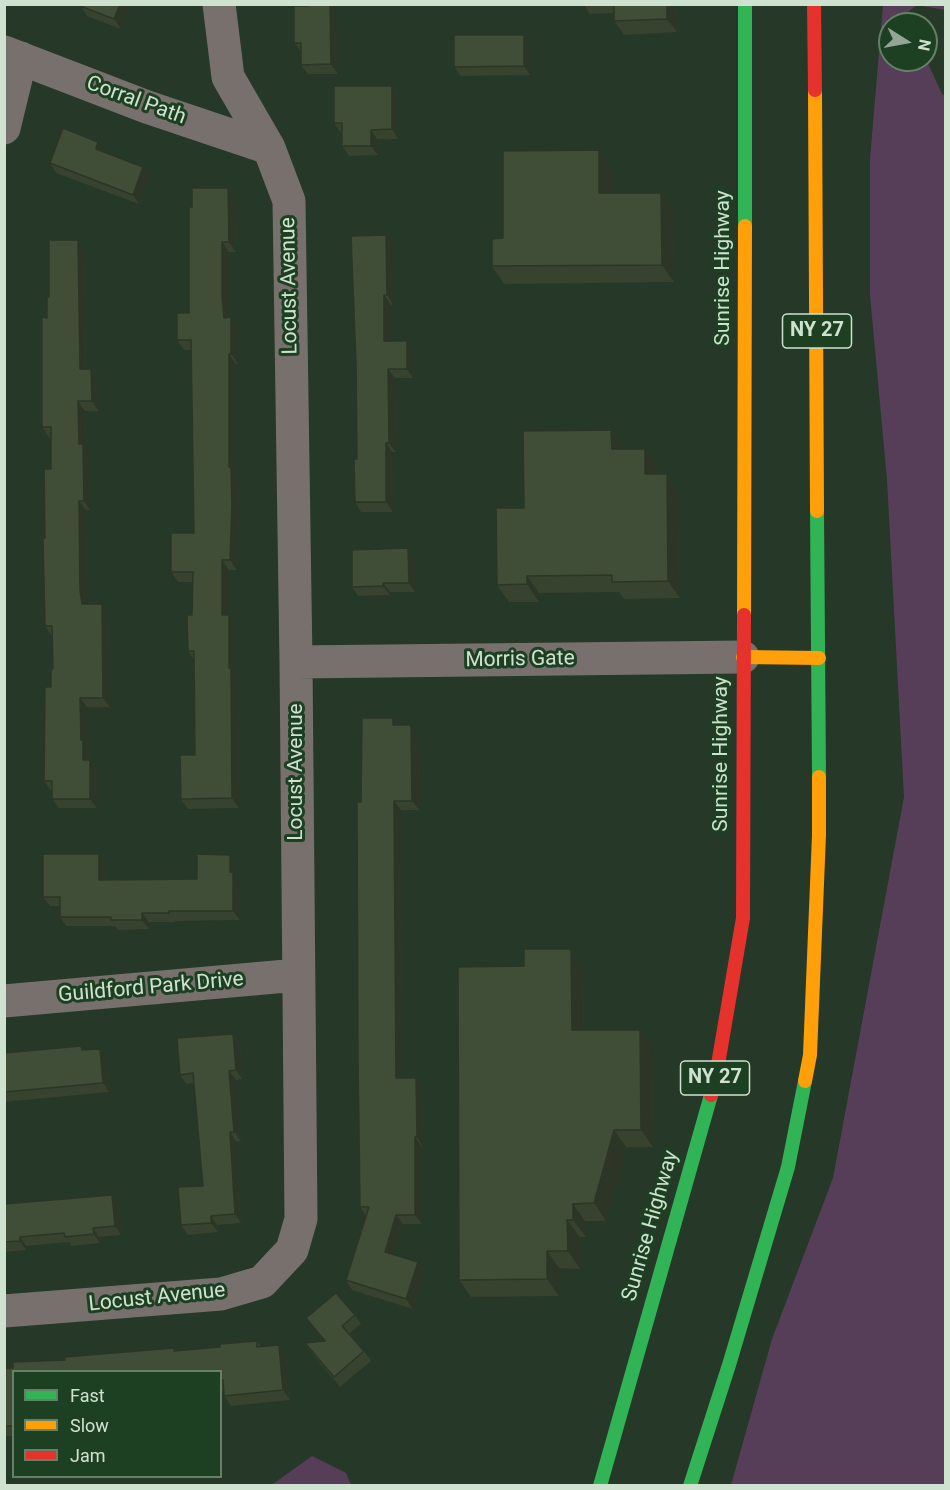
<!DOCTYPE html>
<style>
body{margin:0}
#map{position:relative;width:950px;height:1490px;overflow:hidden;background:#263828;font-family:Roboto,sans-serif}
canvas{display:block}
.frame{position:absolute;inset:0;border:6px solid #cee2cf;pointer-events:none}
.legend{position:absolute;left:12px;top:1370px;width:210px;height:108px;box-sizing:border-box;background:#1e4022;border:2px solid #648167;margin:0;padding:8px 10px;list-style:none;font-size:18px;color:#cee2cf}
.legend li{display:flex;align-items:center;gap:12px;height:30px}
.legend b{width:30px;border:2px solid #648167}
.north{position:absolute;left:878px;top:12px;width:60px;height:60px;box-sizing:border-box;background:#1e4022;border:2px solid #648167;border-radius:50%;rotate:101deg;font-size:16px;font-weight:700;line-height:24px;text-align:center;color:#cee2cf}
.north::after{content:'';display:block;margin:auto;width:21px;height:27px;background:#93a695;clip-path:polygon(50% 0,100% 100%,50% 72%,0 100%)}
</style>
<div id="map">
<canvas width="950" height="1490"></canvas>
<div class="frame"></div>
<ul class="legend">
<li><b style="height:8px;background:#30b455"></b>Fast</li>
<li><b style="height:8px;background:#ff9f0a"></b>Slow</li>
<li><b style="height:8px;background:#e5322d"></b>Jam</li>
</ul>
<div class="north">N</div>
</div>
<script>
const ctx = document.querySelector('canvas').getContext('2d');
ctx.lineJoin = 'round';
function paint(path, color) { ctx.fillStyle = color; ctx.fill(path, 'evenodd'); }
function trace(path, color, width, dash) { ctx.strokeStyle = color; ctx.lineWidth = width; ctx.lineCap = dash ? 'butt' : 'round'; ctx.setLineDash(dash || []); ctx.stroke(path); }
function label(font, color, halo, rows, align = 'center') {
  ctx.font = font + ' Roboto,sans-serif'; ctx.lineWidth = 6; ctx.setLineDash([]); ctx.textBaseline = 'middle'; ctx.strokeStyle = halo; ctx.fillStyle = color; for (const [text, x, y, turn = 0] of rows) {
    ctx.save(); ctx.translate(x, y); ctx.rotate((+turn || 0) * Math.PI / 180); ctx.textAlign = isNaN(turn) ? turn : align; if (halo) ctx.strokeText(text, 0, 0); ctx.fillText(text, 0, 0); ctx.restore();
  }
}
paint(new Path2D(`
 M883,5H946L945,10L917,5L899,19L903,24H890V60L926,59L942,94L946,96L945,1485H731L772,1339L833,1178L904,797L887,480L870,295V159Z
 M312,1456L346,1473L351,1485H252L273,1484Z`), '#573e58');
trace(new Path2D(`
 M4,52L147,107L269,148
 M4,128L21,58
 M296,662L743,657
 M4,1001L298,975
 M4,1311L221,1294L262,1282L292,1250L301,1219L296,662L289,201L269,148L228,77L219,4`), '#78706d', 33);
trace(new Path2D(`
 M745,226V4
 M817,511L819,777
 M600,1486L711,1095
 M690,1486L729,1365L788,1167L805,1081`), '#30b455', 14);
trace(new Path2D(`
 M815,90L817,511
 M744,615L745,226
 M743,657L819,658
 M805,1081L810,1055L819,835V777`), '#ff9f0a', 14);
trace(new Path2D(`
 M814,4L815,90
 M711,1095L715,1082L743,918L744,615`), '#e5322d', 14);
paint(new Path2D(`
 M78,4H131L121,29L87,16L80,5Z
 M583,4H675L677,32L624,35L614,21V13L590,14Z
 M294,6L338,74H308L301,65V52L294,43Z
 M530,44V75L461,76L454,67Z
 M392,86L398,95V139H377L378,155L349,156L342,146V133H341L334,123Z
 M599,150L611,168V193H661L673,210L674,282L504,284L492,266L503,238Z
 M105,151L104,153L150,176L139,204L56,173L50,163Z
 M235,198L236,252H229V305L230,318L238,327V364H236V474L238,477L239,514L237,570H229V616L236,625V675L238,678L239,808L188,809L181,799L195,755L194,660L188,651L192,615L193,582H178L171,572L194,533L191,350H184L177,340L189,313L192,207Z
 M386,235L393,244V305H391V341H407L413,350V378H395L396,452H392L393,512H361L355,502L357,459Z
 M78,240L84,249L86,369H91L98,379V411H85L86,447L90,453V510H86L87,599V604L108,613L110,707H87V746L89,749L90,760L97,769V808H59L52,799V791H51L44,781L53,669L52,635H51L45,626V538L51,469V437H49L42,427L47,318L49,297Z
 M611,430L624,448V449L657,466V474H667L679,492L680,598L624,599L619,592L539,593V602H509L497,585L524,508Z
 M408,548L415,558V592H390V595L358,596L352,587Z
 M393,718L398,725L418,734L419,810H401L402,1078H416L422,1087L423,1147H422V1224H403L393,1254L418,1262L424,1271L413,1309L352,1290L346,1280L366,1216L360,1207L361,802Z
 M99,854L105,863L106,880L197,879L236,864V877L239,881L240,920L175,921V922H149V929L118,930L115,926H66L60,917V906H50L43,897Z
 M571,949L583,966L584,1030L652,1047L653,1147H626L606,1221H585L586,1237H580V1269L559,1268V1296L471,1297L459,1280L524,966Z
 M233,1034L240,1043L242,1079L236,1080L241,1141L236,1142L241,1223L217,1225L218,1232L188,1235L181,1225L203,1186L194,1083L186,1084L180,1075Z
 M81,1046L84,1050L106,1058L109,1092L4,1102V1053Z
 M112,1195L119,1204L121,1235L99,1237L100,1243L71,1246L69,1242L26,1246V1250L4,1252V1204Z
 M355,1315L361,1324L349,1334L364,1351L371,1361L340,1387L311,1352L305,1343L324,1341L306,1318Z
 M257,1341L261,1346L279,1345L286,1355L290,1400L231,1406L224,1396V1391H220V1371H14V1436H4V1369L65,1360L220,1347Z`), '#37422f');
paint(new Path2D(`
 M120,4H131L121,29L114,19Z
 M330,4H336L338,74L331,64Z
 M667,4H675L677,32L667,19Z
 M524,35L530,44V75L524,66Z
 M392,86L398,95V139L392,129Z
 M371,130L377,139L378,155L371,146Z
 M98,142L105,151L102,158L96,149Z
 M599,150L611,168V211L599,193Z
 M143,167L150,176L139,204L133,195Z
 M228,188L235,198L236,252L229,242Z
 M661,193L673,210L674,282L662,265Z
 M386,235L393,244V305L387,295Z
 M78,240L84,249L86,379L80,369Z
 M222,242L229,252V305L231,328L224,318L222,295Z
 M384,295L391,305V350L384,341Z
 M231,317L238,327V364L231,354Z
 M407,341L413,350V378L407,369Z
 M229,354L236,364V474L238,477L239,514L237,570L230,560Z
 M91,369L98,379V411L92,401Z
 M388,369L395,378L396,452L389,443Z
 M78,401L85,411L86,447L90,453V510L84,501L79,444Z
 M611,430L624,448V467L612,449Z
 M386,443L392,452L393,512L386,502Z
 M645,449L657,466V492L645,474Z
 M667,474L679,492L680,598L668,581Z
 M79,501L86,510L87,599L88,613L82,604L80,590Z
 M408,548L415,558V592L409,583Z
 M222,560L229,570V616L236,625V675L238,678L239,808L232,798L229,668L222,615Z
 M527,576L539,593V602L527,584Z
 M383,583L390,592V595L383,586Z
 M102,604L108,613L110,707L103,698Z
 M80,698L87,707V746L89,749L90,769L83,760L81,740Z
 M393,718L399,727L393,725Z
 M411,725L418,734L419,810L412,801Z
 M90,760L97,769V808L90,799Z
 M394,801L401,810L402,1087L396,1078Z
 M99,854L105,863L106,889L99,880Z
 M230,855L236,864V877L239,881L240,920L233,911L230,872Z
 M142,913L149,922V929L142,920Z
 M571,949L583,966L584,1048L572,1030Z
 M640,1030L652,1047L653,1147L641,1130Z
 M233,1034L240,1043L242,1079L236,1070Z
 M100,1049L106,1058L109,1092L103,1083Z
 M229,1071L236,1080L241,1141L234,1132Z
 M416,1078L422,1087L423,1147L417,1137Z
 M614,1130L626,1147L606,1221L594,1203Z
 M230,1132L236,1142L241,1223L235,1214Z
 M415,1137L422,1147V1224L415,1215Z
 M112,1195L119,1204L121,1235L115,1226Z
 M573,1204L585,1221L586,1237L573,1220Z
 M396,1215L403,1224L391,1261L385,1252Z
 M211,1216L217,1225L218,1232L211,1223Z
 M567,1220L580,1237V1269L568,1251Z
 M93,1228L99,1237L100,1243L94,1234Z
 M20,1237L26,1246V1250L20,1241Z
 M547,1251L559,1268V1296L547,1279Z
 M418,1262L424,1271L413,1309L406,1299Z
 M279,1345L286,1355L290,1400L283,1390Z`), '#2d3626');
const building = new Path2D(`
 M80,4H120L114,19L80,6Z
 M308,4H330L331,64L301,65V43H294V6H308Z
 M614,4H667V19L614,21Z
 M454,35H524V66L454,67Z
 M334,86H392V129L371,130V146H342V123H334Z
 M63,128L98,142L96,149L143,167L133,195L50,163Z
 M599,150V193H661L662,265L492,266V239L503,238V151Z
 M192,188H228L229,242H222V295L224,318L231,317V354H229V467H231L232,504L230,560H222V615H229V668H231L232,798L181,799L180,755H195L194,651H188L187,615H192L193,572H171V533H194L191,340H177V313H189V207H192Z
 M386,235L387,295H384V341H407V369H388L389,443H386V502H355L354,459H357L356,364L351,236Z
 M49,240H78L80,369H91L92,401H78L79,444H83L84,501H79L80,590L82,604H102L103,698H80L81,740H83V760H90V799H52V781H44L45,687H51V669H53L52,626H45L43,538H45L44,469H51V427H42V317L47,318V297H49Z
 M611,430L612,449H645V474H667L668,581L612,582V575L527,576V584L497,585L496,508H524L523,431Z
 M408,548L409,583H383V586L352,587V550Z
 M362,718H393V725H411L412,801H394L396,1078H416L417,1137H415V1215H396L385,1252L418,1262L406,1299L346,1280L369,1207H360L358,1059L357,802H361Z
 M43,854H99V880L197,879V854L230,855V872H233V911H169V913H142V920H111V917H60V897H43Z
 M524,949H571L572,1030H640L641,1130H614L594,1203L573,1204V1220H567L568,1251H547V1279L459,1280L458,967L524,966Z
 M233,1034L236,1070L229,1071L234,1132H230L235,1214L211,1216V1223L181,1225L178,1187L203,1186L193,1073L180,1075L177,1038Z
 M81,1046L82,1050L100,1049L103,1083L4,1092V1053Z
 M112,1195L115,1226L93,1228L94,1234L65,1237L64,1233L20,1237V1241L4,1242V1204Z
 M336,1293L355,1315L342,1326L364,1351L334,1377L305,1343L325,1341L306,1318Z
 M257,1341V1347L279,1345L283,1390L224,1396L223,1380H220V1371H14V1426H4V1369L13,1368V1362L65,1360V1357L174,1348V1351L220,1347V1344Z`);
paint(building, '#404d37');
trace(building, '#2d3626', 1.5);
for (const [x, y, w] of [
 [817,331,69],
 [715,1078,69]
]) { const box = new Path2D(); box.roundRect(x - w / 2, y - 17, w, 34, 4.5); ctx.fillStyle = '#1e4022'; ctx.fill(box); trace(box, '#cee2cf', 1.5); }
label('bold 20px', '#cee2cf', null, [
 ["NY 27",817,331],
 ["NY 27",715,1078]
]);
label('21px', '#cee2cf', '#1e4022', [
 ["Corral Path",136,101,20],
 ["Sunrise Highway",724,268,-90],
 ["Locust Avenue",290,286,-91],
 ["Morris Gate",520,660,-1],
 ["Sunrise Highway",722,754,-90],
 ["Locust Avenue",297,772,-90],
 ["Guildford Park Drive",151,988,-5],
 ["Sunrise Highway",651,1226,-74],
 ["Locust Avenue",157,1298,-6]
]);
</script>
